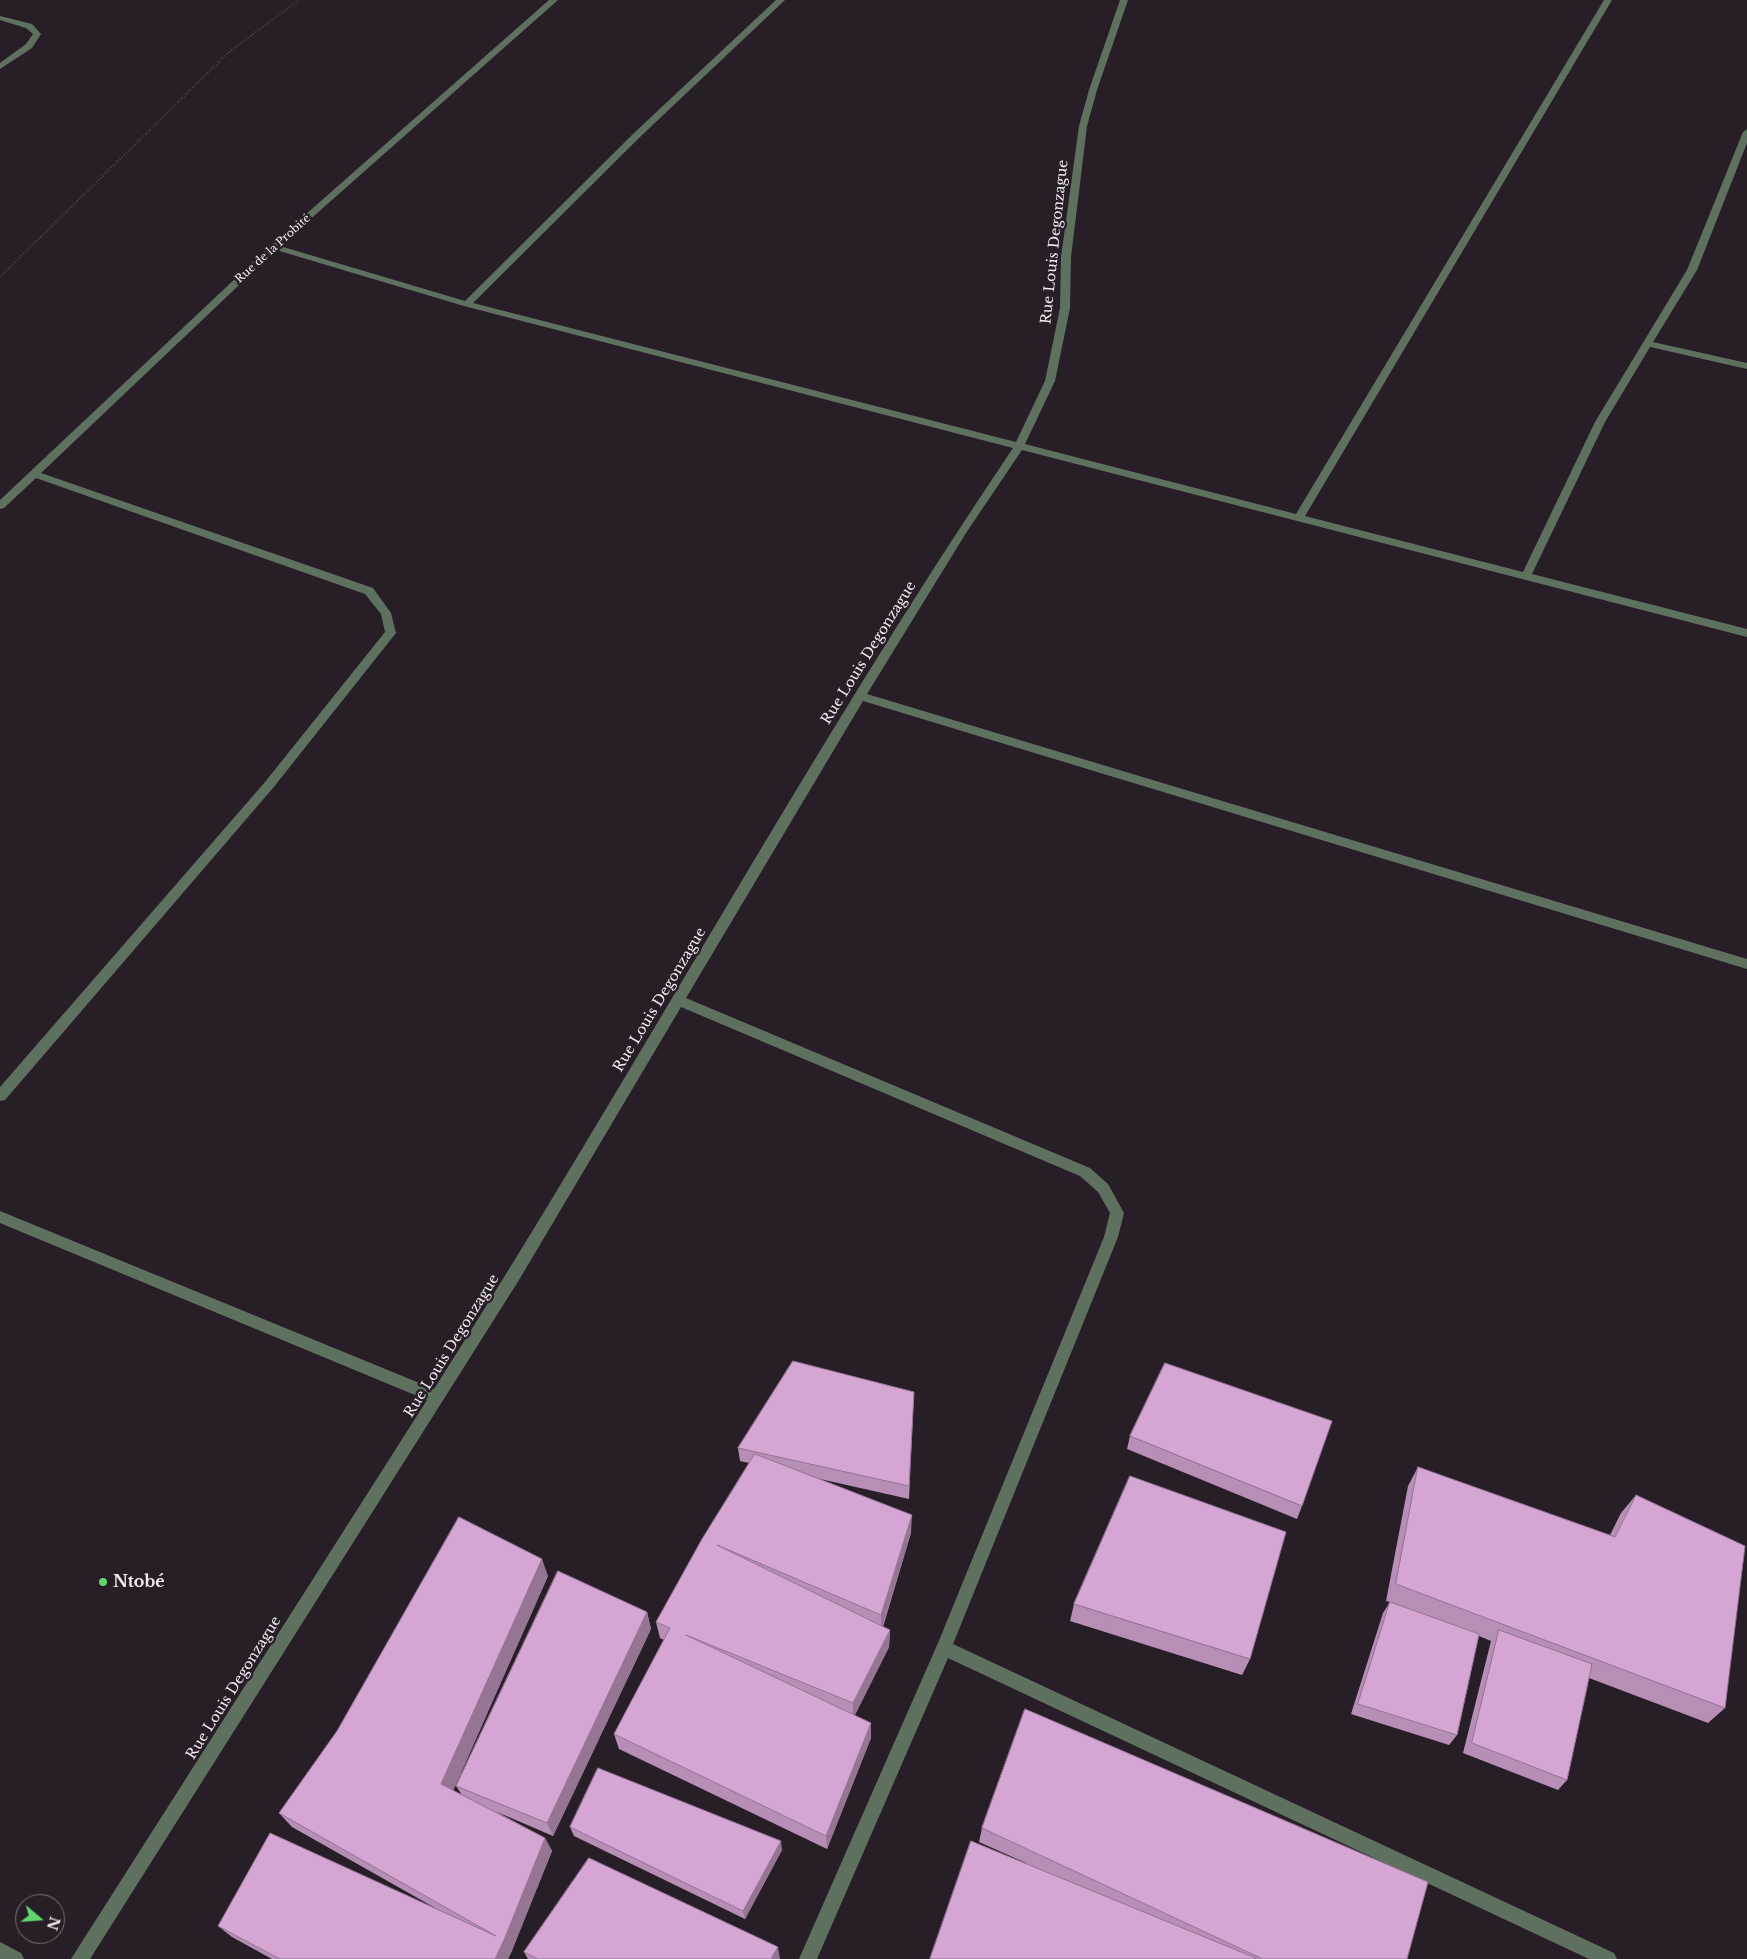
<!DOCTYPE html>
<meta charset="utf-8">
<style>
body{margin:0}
#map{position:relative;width:1747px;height:1959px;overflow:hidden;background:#281e28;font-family:"Libre Baskerville",serif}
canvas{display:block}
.north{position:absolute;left:15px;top:1894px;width:50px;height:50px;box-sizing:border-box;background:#281e28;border:1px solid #797079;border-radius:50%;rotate:108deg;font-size:14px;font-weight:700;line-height:20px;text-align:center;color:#f3ecf3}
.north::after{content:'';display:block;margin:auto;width:18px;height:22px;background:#60d56b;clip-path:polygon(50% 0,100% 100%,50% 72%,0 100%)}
</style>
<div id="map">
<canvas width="1747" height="1959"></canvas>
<div class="north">N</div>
</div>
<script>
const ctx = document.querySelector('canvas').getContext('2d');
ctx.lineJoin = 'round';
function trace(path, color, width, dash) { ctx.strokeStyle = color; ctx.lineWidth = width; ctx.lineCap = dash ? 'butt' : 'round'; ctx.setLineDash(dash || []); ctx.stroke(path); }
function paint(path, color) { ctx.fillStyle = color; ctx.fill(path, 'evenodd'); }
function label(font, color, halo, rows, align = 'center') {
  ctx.font = font + ' "Libre Baskerville",serif'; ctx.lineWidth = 5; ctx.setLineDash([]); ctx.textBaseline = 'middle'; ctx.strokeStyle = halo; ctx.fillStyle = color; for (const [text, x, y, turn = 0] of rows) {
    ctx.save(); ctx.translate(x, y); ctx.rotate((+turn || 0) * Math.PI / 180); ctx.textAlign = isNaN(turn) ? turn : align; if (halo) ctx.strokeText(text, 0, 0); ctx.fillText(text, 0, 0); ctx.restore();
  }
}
trace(new Path2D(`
 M0,277L229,52L299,0`), '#665d66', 2.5, [0.5, 2.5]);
paint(new Path2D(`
 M549,0H558L280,246L465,301L634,133L776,0H785L640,137L473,303L1016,442L1045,381L1060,308L1061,257L1079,126L1089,90L1120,0H1128L1097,90L1087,126L1071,257L1070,308L1055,381L1025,444L1296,514L1604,0H1612L1305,516L1523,572L1595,422L1687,270L1743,132L1747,129V143L1697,270L1653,342L1747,363V369L1650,347L1605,422L1532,574L1747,629V637L1022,450L966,533L867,694L1747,959V969L863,701L686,998L1090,1168L1108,1184L1124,1213L1118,1237L953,1644L1614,1953L1617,1959H1589L948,1658L817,1959H799L938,1643L1104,1237L1110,1213L1098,1192L1080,1176L681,1007L519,1280L90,1959H71L427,1400L0,1223V1211L434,1389C632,1079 807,753 1013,448L464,306L276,250L41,473L373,588L391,613L396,633L273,788L5,1100L0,1101V1087L265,782L385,632L381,614L365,594L36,478L4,508L0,509V500L271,245Z
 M0,16L32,24L41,34L32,48L0,69V63L26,44L33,34L26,28L0,20Z
 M0,1942L21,1953L24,1959H0Z`), '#5e715e');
paint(new Path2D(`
 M914,1392L909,1499L820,1479L911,1533L883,1627L890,1630L889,1647L855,1715L871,1738L827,1849L619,1749L614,1734L664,1640L660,1638L656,1622L749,1463L740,1461L738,1448Z
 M1130,1436L1302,1506L1297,1519L1127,1449Z
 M1418,1467L1610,1535L1621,1513L1636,1495L1725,1708L1708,1723L1589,1678L1567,1780L1558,1790L1463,1753L1491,1641L1479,1636L1457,1735L1449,1745L1351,1714L1383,1613L1390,1602L1386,1601L1408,1486Z
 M548,1576L453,1790L462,1795L456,1786L647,1612L651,1629L553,1836L497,1812L545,1838L552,1851L508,1959H272L232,1937L218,1926L437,1909L292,1827L279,1813Z
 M1074,1604L1250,1659L1242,1675L1070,1621Z
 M570,1827L782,1850L745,1919L574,1836Z
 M982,1828L1407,1959H930L1026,1863L979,1842Z
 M524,1952L780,1958V1959H528Z`), '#b78eb5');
paint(new Path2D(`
 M912,1515L911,1533L881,1631V1615Z
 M542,1559L548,1576L450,1798L441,1784Z
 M647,1612L651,1629L553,1836L547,1823Z
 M890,1630L889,1647L853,1718V1703Z
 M871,1723V1738L827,1849L826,1836Z
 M545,1838L552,1851L512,1951L508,1959H495Z
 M781,1841L782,1850L745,1919L743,1911Z
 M778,1947L780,1959H771Z`), '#957494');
const building = new Path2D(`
 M793,1361L914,1392L909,1486L738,1448Z
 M1165,1363L1332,1421L1302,1506L1130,1436Z
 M755,1454L912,1515L881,1615L717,1545L890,1630L853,1703L686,1635L871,1723L826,1836L614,1734L670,1628L656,1622L702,1539Z
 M1418,1467L1615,1537L1636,1495L1745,1546L1725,1708L1396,1584Z
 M1130,1476L1286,1532L1250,1659L1074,1604Z
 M459,1517L542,1559L441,1784L545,1838L504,1940L495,1959H280L218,1926L270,1833L496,1936L279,1813L337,1731Z
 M558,1571L647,1612L547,1823L456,1786Z
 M1390,1602L1479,1634L1457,1735L1358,1704Z
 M1499,1630L1592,1664L1567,1780L1472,1743Z
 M1025,1709L1428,1882L1407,1959H1263L982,1828Z
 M598,1768L781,1841L743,1911L570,1827Z
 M971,1841L1258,1959H930Z
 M589,1858L778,1947L771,1959H538L524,1952Z`);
paint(building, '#d5a5d3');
trace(building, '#957494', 1);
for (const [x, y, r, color] of [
 [103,1582,5,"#60d56b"]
]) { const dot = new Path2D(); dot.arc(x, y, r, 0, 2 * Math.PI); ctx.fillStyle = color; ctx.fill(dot); trace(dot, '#281e28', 2); }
label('11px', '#f3ecf3', '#281e28', [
 ["Rue de la Probité",273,249,-42]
]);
label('14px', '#f3ecf3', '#281e28', [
 ["Rue Louis Degonzague",1055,242,-84],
 ["Rue Louis Degonzague",869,653,-58],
 ["Rue Louis Degonzague",660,1000,-59],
 ["Rue Louis Degonzague",452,1346,-58],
 ["Rue Louis Degonzague",234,1688,-58]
]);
label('bold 16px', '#f3ecf3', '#281e28', [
 ["Ntobé",113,1582]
], 'left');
</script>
